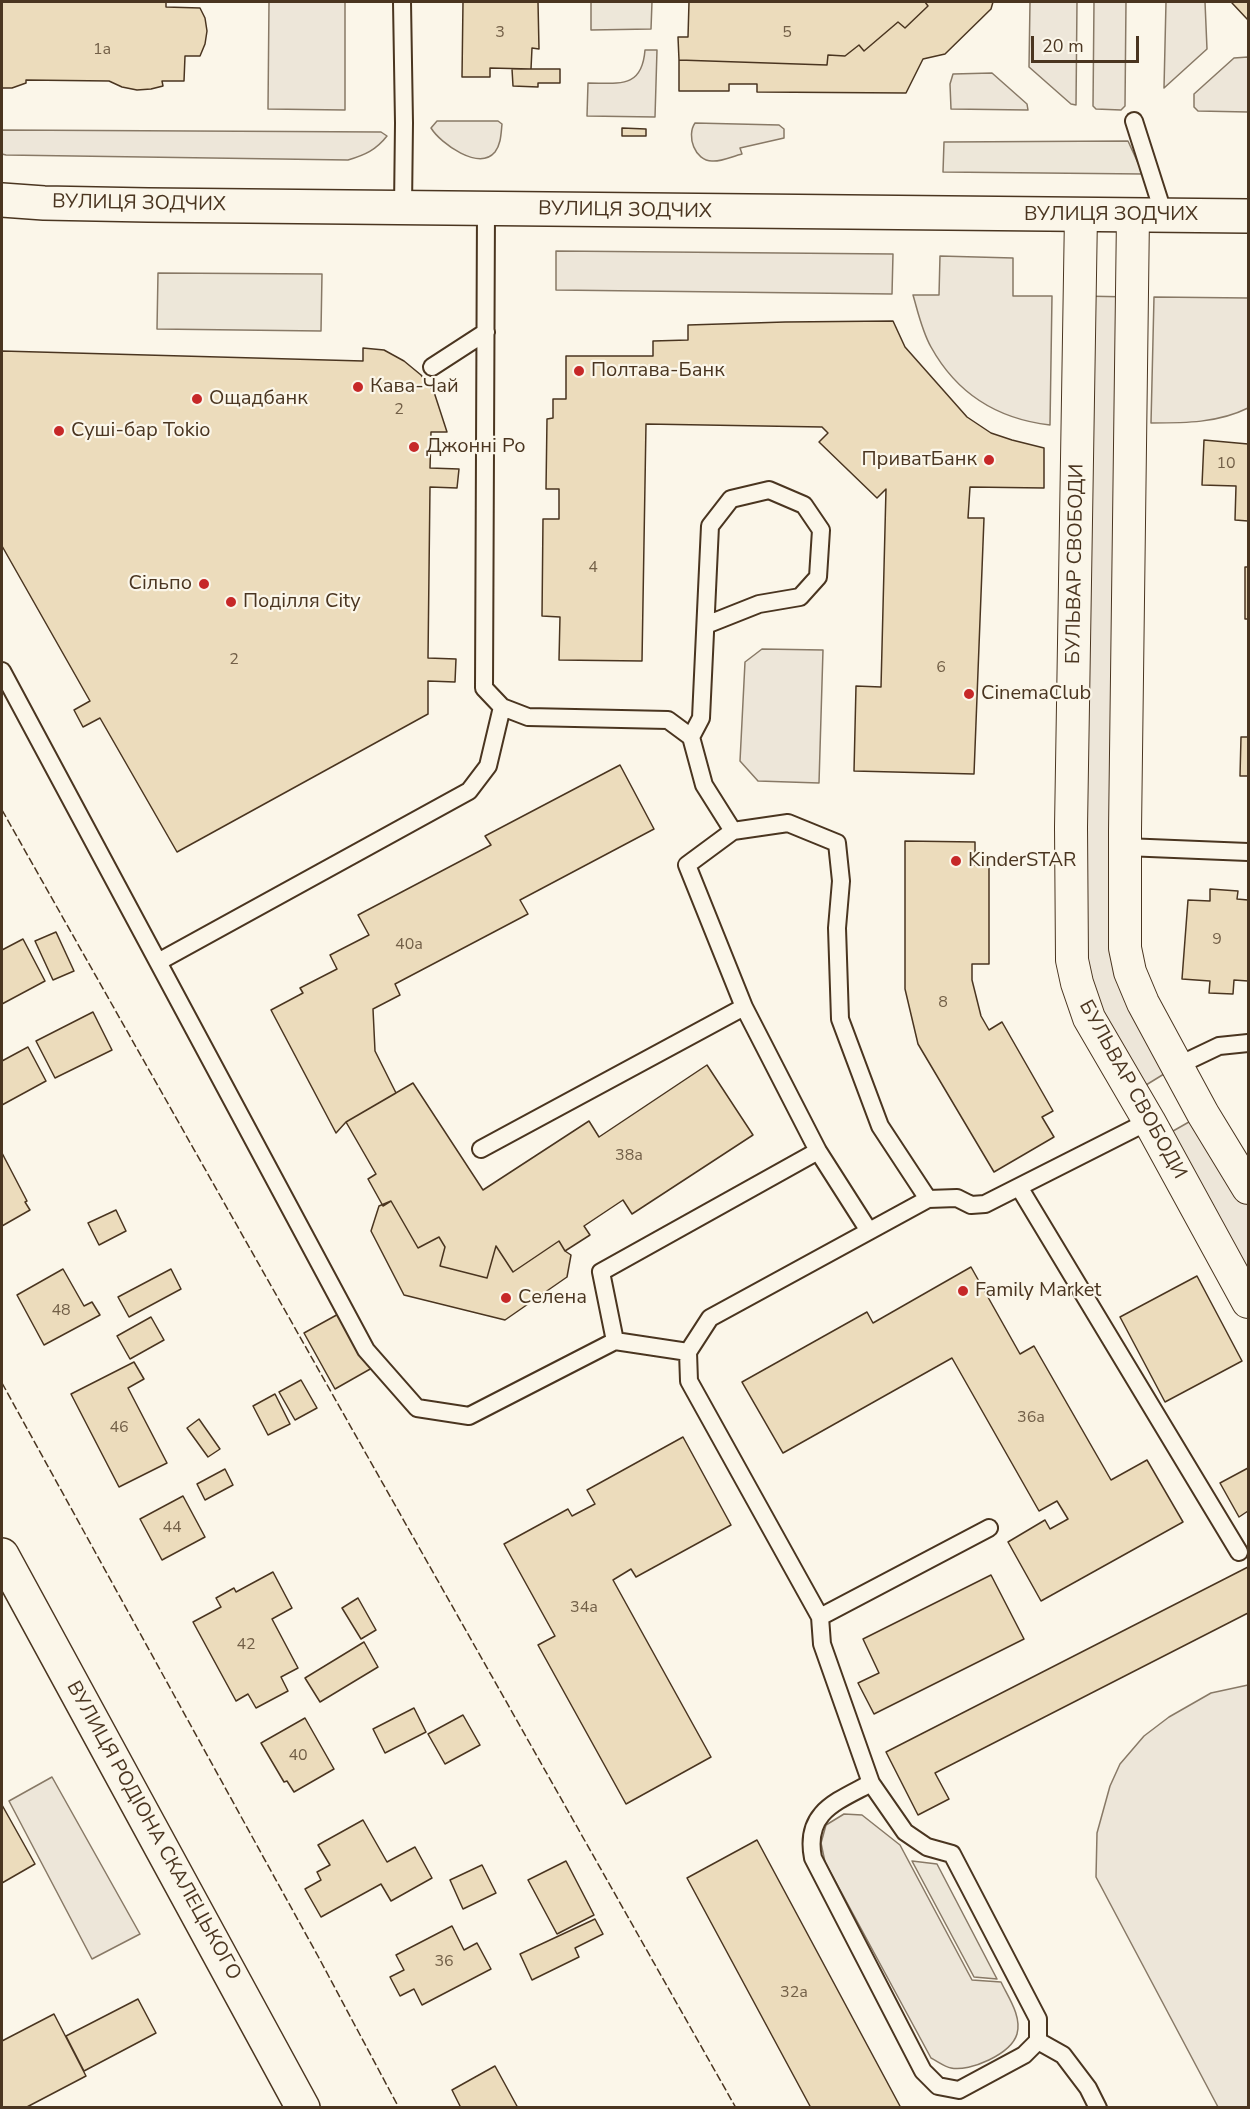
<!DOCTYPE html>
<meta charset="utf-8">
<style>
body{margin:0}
#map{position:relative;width:1250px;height:2109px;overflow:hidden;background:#fbf6e9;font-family:"Nunito Sans",sans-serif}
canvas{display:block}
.frame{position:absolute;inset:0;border:3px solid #4a3520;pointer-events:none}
.scale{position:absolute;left:1031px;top:36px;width:108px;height:27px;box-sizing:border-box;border:3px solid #4a3520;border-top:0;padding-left:8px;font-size:18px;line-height:21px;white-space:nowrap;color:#4a3520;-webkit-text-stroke:4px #fbf6e9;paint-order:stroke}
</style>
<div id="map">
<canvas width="1250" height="2109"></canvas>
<div class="frame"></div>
<div class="scale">20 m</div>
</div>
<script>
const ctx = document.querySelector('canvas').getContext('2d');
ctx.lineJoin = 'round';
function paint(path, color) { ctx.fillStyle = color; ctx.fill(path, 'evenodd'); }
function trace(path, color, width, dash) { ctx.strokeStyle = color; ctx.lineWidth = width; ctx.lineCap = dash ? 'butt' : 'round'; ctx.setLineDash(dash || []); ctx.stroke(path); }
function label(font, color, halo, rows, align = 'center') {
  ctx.font = font + ' "Nunito Sans",sans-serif'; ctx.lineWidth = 4.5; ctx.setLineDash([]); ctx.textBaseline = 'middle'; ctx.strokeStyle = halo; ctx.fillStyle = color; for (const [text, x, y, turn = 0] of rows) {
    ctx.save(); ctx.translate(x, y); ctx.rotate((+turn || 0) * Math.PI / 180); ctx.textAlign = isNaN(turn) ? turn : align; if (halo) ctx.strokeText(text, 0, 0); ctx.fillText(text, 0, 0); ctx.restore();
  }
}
const green = new Path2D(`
 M269,2H345V110L268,109Z
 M1030,2H1077L1076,105L1071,104L1029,67Z
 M1094,2H1126L1125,106L1121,110L1096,109L1093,106Z
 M1166,2H1205L1207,49L1164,88Z
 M645,50H657L655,117L587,116L588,83C619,83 642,89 645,50Z
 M1248,57V112L1198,111L1194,107V94L1234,58Z
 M992,73L1027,104L1028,110L951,109L950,84L953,74Z
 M437,121H498L502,124C501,134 501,144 495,152C479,171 441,144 431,128Z
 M695,123L779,125L784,129V138L740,148L742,154C733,156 721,162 712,161C695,161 686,136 695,123Z
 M2,130L381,132L387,136C376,150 365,155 348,160L6,155L2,154Z
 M556,251L893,254L892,294L556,290Z
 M940,256L1013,258V296H1052L1050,425C998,419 957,394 931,347C922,331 918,312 913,295H939Z
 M1080,296L1133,297L1125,948L1177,1066L1133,1093L1086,1010Z
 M1154,297L1248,298V408C1218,423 1185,423 1151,423Z
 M762,649L823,650L819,783L758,781L740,761L745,662Z
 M1203,1114L1248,1188V1302L1159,1139Z
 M1248,1685V2107H1218L1096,1877L1097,1833L1110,1786L1120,1764L1144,1736L1169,1717L1211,1693Z
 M52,1777L140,1934L92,1959L9,1801Z
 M844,1814L862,1815L900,1845L972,1980L1001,1982C1008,1997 1022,2016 1017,2034C1011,2054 970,2072 951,2068C945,2067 937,2061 931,2058L825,1862L821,1843L826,1825Z`);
paint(green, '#ede6d9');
trace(green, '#887966', 1.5);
const parking = new Path2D(`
 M591,2H652L651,29L591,30Z
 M1128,141L1143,174L943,172L944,142Z
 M158,273L322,274L321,331L157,329Z
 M912,1861L937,1864L997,1979L974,1977Z`);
paint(parking, '#ede7d9');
trace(parking, '#887966', 1.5);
const building = new Path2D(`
 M2,2H166V7L200,8L205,18L207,31L205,44L200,56H185L184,81H162L163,86L151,89L137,90L122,87L109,81L26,80V83L12,88H2Z
 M463,2H538L539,49L532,48L531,69L490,68V77H462Z
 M689,2H925L928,6L905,28L898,22L864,51L859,45L845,56L828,55L827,65L679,60L678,37H688Z
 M925,2H993L991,9L945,54L923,59L906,93L757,92V84H729V91H679V60L827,65L828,55L845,56L859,45L864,51L898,22L905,28L928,6Z
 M1232,2H1248V20L1232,3Z
 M512,69H560V83H538V87L513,86Z
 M622,128L646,129V136H622Z
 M893,321L905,347L967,417L991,433L1012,440L1044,448V488L970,487L968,518H984L974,774L854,771L856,686L881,687L886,489L877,498L819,442L828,433L822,427L646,424L642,661L559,660L560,617L542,616L543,519H559V489H546L547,419L553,418V399H566V356H653V341L688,340V325L785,322Z
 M363,348L384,350L404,361L421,375L434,392L447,432H431L430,468L459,469L457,488L430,487L428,658L456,659L455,682L428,681V714L177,852L100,718L83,727L74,710L90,701L2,546V351L363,361Z
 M1204,440L1248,444V521L1235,520L1236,486L1202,485Z
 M1245,567H1248V619H1245Z
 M1241,737H1248V776H1240Z
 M620,765L654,829L520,900L528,914L395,984L400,995L373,1009L375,1051L396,1093L346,1122L336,1133L271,1010L303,993L300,988L337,969L330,955L369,935L358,915L491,845L485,836Z
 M905,841L975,842V865H989V964H972V980L981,1016L989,1030L1002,1022L1053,1111L1042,1117L1054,1137L994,1172L918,1044L905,989Z
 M1210,889L1238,891L1237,899L1248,900V981L1234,980L1233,994L1209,993L1210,981L1182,979L1188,900L1210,901Z
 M56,932L74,971L53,980L35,941Z
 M23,939L45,981L2,1004V950Z
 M93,1012L112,1050L55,1078L36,1041Z
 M28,1047L46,1081L2,1105V1061Z
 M707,1065L753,1135L632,1214L623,1200L584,1226L590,1235L565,1251L559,1241L513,1272L496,1246L487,1278L440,1266L445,1247L439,1237L418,1248L391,1201L383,1206L368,1179L376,1174L346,1122L413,1083L483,1190L589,1121L599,1137Z
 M2,1153L27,1201L25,1202L30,1210L2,1226Z
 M391,1201L418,1248L439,1237L445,1247L440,1266L487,1278L496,1246L513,1272L559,1241L565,1251L571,1255L567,1277L505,1320L404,1295L371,1231L379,1206Z
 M116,1210L126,1231L99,1245L88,1223Z
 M971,1267L1020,1354L1034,1346L1111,1480L1147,1460L1183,1522L1041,1601L1008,1542L1045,1520L1050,1529L1068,1519L1057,1501L1039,1511L952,1358L783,1453L742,1382L867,1312L873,1323Z
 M63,1269L84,1306L92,1302L100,1315L44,1345L17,1295Z
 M171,1269L181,1289L129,1317L118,1297Z
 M1197,1276L1242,1361L1165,1402L1120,1317Z
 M342,1312L372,1368L335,1389L304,1333Z
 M151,1317L164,1340L130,1359L117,1336Z
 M134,1362L144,1379L128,1388L167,1463L119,1487L71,1394Z
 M301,1380L317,1408L295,1420L279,1392Z
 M275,1394L290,1424L268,1435L253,1406Z
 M199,1419L220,1449L208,1457L187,1428Z
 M683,1437L731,1525L636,1577L631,1569L613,1580L711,1757L626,1804L538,1645L555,1636L504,1544L568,1509L572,1516L595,1504L587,1490Z
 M1248,1468V1511L1239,1517L1220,1483Z
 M225,1469L233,1485L205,1500L197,1484Z
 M183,1496L205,1537L162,1560L140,1519Z
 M1248,1567V1613L935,1773L949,1799L918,1815L886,1752Z
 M273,1572L292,1608L272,1619L298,1668L281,1677L288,1691L256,1708L248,1694L236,1701L193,1622L221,1607L216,1598L234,1588L236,1592Z
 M991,1575L1024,1639L874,1714L858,1683L879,1673L863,1639Z
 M358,1598L376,1630L361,1639L342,1608Z
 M364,1642L378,1667L320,1702L305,1678Z
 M414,1708L426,1732L385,1753L373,1729Z
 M463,1715L480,1745L445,1764L428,1734Z
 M305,1718L334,1769L294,1792L287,1781L284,1782L261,1743Z
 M2,1805L35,1864L2,1883Z
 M363,1820L387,1862L415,1847L432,1878L391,1901L381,1884L321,1917L305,1889L321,1880L317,1872L330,1865L318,1845Z
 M757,1840L901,2108H811L687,1878Z
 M566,1861L594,1915L557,1934L528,1880Z
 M482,1865L496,1893L463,1909L450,1880Z
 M595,1919L603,1934L575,1948L579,1957L532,1980L520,1954Z
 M452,1926L464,1950L477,1943L491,1969L422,2005L414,1989L400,1996L390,1977L404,1970L396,1955Z
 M138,1999L156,2033L84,2071L66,2036Z
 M54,2014L86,2076L25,2108H2V2041Z
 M495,2066L518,2108H461L452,2090Z`);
paint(building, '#ecdcbc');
trace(building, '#4a3520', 1.5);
const lane = new Path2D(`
 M402,2L404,123L403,208
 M1134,121L1164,215
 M486,209L484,688L502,707L528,717L668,720L691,737L704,785L733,831L788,823L837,843L841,881L837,928L840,1019L880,1126L928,1199L957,1198L971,1205L985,1204L1149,1121
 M432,367L486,332
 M2,671L366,1350L417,1408L469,1416L615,1341
 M691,737L701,718L710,526L731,499L769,490L804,505L821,530L818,577L800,597L759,604L706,625
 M1125,847L1248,852
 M158,962L469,791L488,766L502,707
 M744,1007L818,1151L869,1231
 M1177,1066L1219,1046L1248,1043
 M481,1149L744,1007L687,865L733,831
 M1019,1187L1239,1552
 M688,1352L615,1341L601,1272L818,1151
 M820,1617L989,1528
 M871,1783L905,1832L927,1847L952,1854L1038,2019V2041L1024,2055L959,2090L938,2086L923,2071L813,1858C804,1812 836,1802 871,1783L822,1644L820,1617L689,1381L688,1352L710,1318L928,1199
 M1038,2041L1063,2055L1088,2088L1098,2108`);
const street = new Path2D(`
 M1081,214L1071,827L1072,960L1077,983L1089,1018L1149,1121L1248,1302
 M1133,215L1125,830V948L1130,972L1143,1003L1203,1114L1248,1188`);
const secondary = new Path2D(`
 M2,200L44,203L148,205L1248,216
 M2,1555L303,2108`);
trace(lane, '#4a3520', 20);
trace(street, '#4a3520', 34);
trace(secondary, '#4a3520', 36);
trace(lane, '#fbf6e9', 16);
trace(street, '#fbf6e9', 32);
trace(secondary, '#fbf6e9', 33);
trace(new Path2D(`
 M2,810L736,2108
 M2,1383L319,1958L399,2108`), '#4a3520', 1.5, [8, 3]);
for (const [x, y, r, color] of [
 [579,371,6,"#c62828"],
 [358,387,6,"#c62828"],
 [197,399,6,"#c62828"],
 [59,431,6,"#c62828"],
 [414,447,6,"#c62828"],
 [989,460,6,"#c62828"],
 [204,584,6,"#c62828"],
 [231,602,6,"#c62828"],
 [969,694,6,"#c62828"],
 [956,861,6,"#c62828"],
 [963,1291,6,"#c62828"],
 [506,1298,6,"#c62828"]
]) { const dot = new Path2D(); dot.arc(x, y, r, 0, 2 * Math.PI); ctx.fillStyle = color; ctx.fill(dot); trace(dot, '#fbf6e9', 2); }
label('16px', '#725f47', null, [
 ["3",500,33],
 ["5",787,33],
 ["1а",102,50],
 ["2",399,410],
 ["10",1226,464],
 ["4",593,568],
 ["2",234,660],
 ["6",941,668],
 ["9",1217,940],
 ["40а",409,945],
 ["8",943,1003],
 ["38а",629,1156],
 ["48",61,1311],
 ["36а",1031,1418],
 ["46",119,1428],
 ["44",172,1528],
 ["34а",584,1608],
 ["42",246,1645],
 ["40",298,1756],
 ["36",444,1962],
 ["32а",794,1993]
]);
label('20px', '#4a3520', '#fbf6e9', [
 ["ВУЛИЦЯ ЗОДЧИХ",139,204,1],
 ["ВУЛИЦЯ ЗОДЧИХ",625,211,1],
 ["ВУЛИЦЯ ЗОДЧИХ",1111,215],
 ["БУЛЬВАР СВОБОДИ",1076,564,-89],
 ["БУЛЬВАР СВОБОДИ",1132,1090,61],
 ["ВУЛИЦЯ РОДІОНА СКАЛЕЦЬКОГО",153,1831,61]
]);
label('20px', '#4a3520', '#fbf6e9', [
 ["Полтава-Банк",591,371],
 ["Кава-Чай",370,387],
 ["Ощадбанк",209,399],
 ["Суші-бар Tokio",71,431],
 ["Джонні Ро",426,447],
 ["ПриватБанк",977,460,"right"],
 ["Сільпо",192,584,"right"],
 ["Поділля City",243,602],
 ["CinemaClub",981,694],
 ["KinderSTAR",968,861],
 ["Family Market",975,1291],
 ["Селена",518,1298]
], 'left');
</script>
